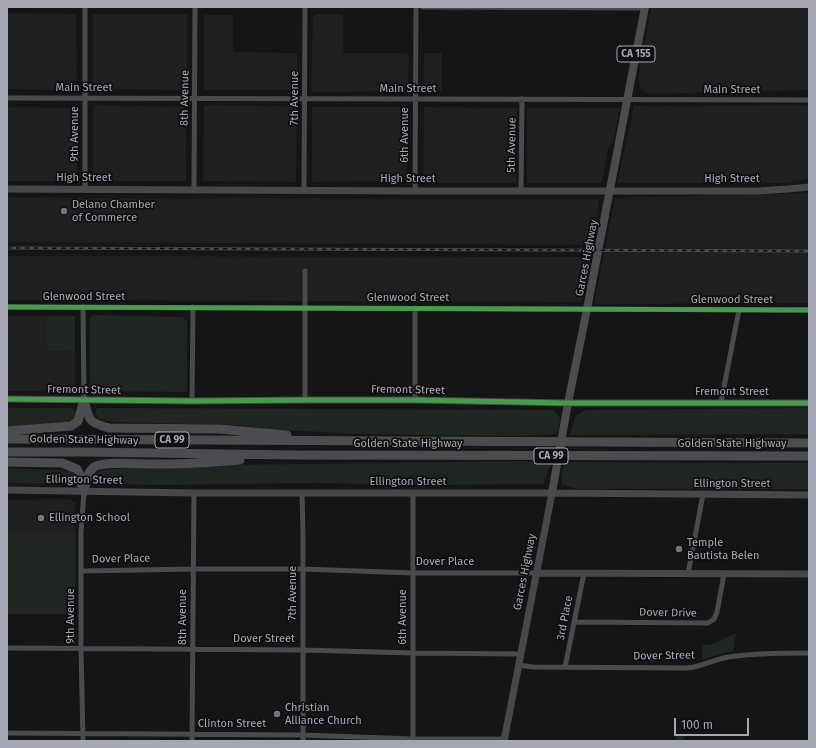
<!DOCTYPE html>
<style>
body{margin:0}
#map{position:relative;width:816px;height:748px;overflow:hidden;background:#151515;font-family:"Fira Sans",sans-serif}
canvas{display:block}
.frame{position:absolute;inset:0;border:8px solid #a7a8b5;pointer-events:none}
.scale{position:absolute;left:674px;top:718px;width:75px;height:18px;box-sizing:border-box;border:2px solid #a7a8b5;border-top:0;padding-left:5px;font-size:12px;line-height:14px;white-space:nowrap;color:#a7a8b5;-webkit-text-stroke:3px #0f0f11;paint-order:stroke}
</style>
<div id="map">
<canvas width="816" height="748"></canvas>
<div class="frame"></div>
<div class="scale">100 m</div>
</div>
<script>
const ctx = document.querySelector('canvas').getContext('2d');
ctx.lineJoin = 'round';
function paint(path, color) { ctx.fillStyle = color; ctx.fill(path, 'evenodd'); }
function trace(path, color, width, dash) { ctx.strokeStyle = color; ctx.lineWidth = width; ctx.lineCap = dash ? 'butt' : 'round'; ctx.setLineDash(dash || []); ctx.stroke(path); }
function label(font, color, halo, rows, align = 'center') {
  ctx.font = font + ' "Fira Sans",sans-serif'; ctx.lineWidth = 3.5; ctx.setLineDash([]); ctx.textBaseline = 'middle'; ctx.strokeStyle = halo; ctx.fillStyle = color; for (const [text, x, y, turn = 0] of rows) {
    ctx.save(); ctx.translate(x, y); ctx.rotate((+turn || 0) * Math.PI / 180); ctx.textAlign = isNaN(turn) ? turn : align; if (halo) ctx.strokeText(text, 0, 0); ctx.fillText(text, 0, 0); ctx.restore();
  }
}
paint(new Path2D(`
 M651,7H809V90L650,94L641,90L638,80Z
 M7,13L74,14L76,15L77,90L7,89Z
 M93,14H187V90L93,89Z
 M316,14H341L343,15V53H407L409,58L408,91L312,92L311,91L313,18L314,15Z
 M204,15H233V52L297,53V90H204Z
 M424,53H442V91H423Z
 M93,105L186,107V181H93Z
 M204,105L297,106L296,182L203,181Z
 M803,105L809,107V178L787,183H617L634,106Z
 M7,107L77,108V181H7Z
 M312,107H407V180L404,181L312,182Z
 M424,107L517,108L516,183H423Z
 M527,108H620L613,142L608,149L602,182L599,183H529L527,182Z
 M809,193V303L594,304L615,198Z
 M7,197L194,199L195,198L599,199L594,245L7,242Z
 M7,256L591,257L582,302L7,300Z
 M7,316H47V351L75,352V391H7Z
 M69,499L75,503V533H7V500Z`), '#1f1f20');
paint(new Path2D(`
 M93,315L183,317L187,321V392L90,391V318Z
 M47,316H75V352L47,351Z
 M7,408H70C79,412 74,419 67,422L7,427Z
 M98,408L554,410L560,417L559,427L556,434L520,436L354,434L270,429L234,425L115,422C107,421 99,421 95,414L96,410Z
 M809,408V434L569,435L576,416L585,410Z
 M552,461L543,484L428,485L311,483L161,485L97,484L93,482L92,478L94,474L101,470L121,468L221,465Z
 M564,462L670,463H809V489H578L562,485V473Z
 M7,468L70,471L74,473L75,477L74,481L69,484L7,483Z
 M7,533H75V614H7Z
 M736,633L733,651L720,654L702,660V644L710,645Z
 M679,734H685L684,741H676L675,735Z`), '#1f2521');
trace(new Path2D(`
 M423,7L645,8
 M7,98L809,100
 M85,189V7
 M194,189L195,7
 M304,190L305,7
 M415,191L416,7
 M521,191L522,99
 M7,307L809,310
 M83,307L84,400
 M305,400V271
 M415,400V308
 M192,401L193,307
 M721,402L739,310
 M302,493L303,533V741
 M82,571L193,569H303L413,573H536
 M688,574L703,494
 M574,622L708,623L714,619L717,612L724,574
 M7,648L303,650L413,653L520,654
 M518,665L533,667L687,668C702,667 714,659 729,657C755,653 782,653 809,653
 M565,667L584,573
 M7,733L303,735L413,739H504
 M83,741L81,649V532L84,492
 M192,741L194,493
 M413,741V493`), '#494a4d', 5);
trace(new Path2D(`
 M7,189L415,191H758L788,189L809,187
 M7,399L192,401L305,400H415L568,403H809
 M7,490L194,493H552L809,495
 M536,573L809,574
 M504,741L552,493`), '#48484b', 7);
trace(new Path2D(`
 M552,493L568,403L587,309L645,7`), '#4c4c4f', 8);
trace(new Path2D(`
 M84,400C89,419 88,423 109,428L219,429L287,435
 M7,431L71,426L78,421L83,403
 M7,439L809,443
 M7,452H83L294,455L809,456
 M7,462L62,463L77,469L80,475V481L84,492
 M84,492C86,483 87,472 94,467C105,460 149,465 164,464C189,464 215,462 240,460`), '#4c4b4f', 9);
const rail = new Path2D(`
 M7,248L809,251`);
trace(rail, '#4a4a4e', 3);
trace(rail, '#0f0f11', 1.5, [4.5]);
trace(new Path2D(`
 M7,307L809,310
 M7,399L192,401L305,400H415L568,403H809`), '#469c4c', 5);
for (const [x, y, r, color] of [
 [64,211,4,"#74757d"],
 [41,518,4,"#74757d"],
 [679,549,4,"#74757d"],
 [277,714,4,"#74757d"]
]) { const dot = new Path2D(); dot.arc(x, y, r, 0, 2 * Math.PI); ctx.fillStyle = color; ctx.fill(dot); trace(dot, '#0f0f11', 1.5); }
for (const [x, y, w] of [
 [636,54,38],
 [172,440,34],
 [551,456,34]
]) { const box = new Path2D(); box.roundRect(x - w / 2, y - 8, w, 16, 3); ctx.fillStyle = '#0f0f11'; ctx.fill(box); trace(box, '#a7a8b5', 1); }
label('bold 10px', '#a7a8b5', null, [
 ["CA 155",636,54],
 ["CA 99",172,440],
 ["CA 99",551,456]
]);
label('11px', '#a7a8b5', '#0f0f11', [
 ["Main Street",84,88],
 ["Main Street",408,89],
 ["Main Street",732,90],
 ["8th Avenue",185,98,-89],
 ["7th Avenue",295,98,-90],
 ["9th Avenue",75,134,-90],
 ["6th Avenue",405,135,-90],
 ["5th Avenue",512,145,-89],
 ["High Street",84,178],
 ["High Street",408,179],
 ["High Street",732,179],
 ["Garces Highway",587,258,-79],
 ["Glenwood Street",84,297],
 ["Glenwood Street",408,298],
 ["Glenwood Street",732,300],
 ["Fremont Street",84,390,1],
 ["Fremont Street",408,390,1],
 ["Fremont Street",732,392],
 ["Golden State Highway",84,440,1],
 ["Golden State Highway",408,444],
 ["Golden State Highway",732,444],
 ["Ellington Street",84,480,1],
 ["Ellington Street",408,482],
 ["Ellington Street",732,484],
 ["Dover Place",121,559,-1],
 ["Dover Place",445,562],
 ["Garces Highway",525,572,-79],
 ["7th Avenue",293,593,-90],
 ["Dover Drive",668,613,1],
 ["9th Avenue",71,616,-90],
 ["8th Avenue",183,617,-90],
 ["6th Avenue",403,617,-90],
 ["3rd Place",565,618,-79],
 ["Dover Street",264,639],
 ["Dover Street",664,656,-1],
 ["Clinton Street",232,724]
]);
label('11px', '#a7a8b5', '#0f0f11', [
 ["Delano Chamber",72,205],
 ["of Commerce",72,218],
 ["Ellington School",49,518],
 ["Temple",687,543],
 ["Bautista Belen",687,556],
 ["Christian",285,708],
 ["Alliance Church",285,721]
], 'left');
</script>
